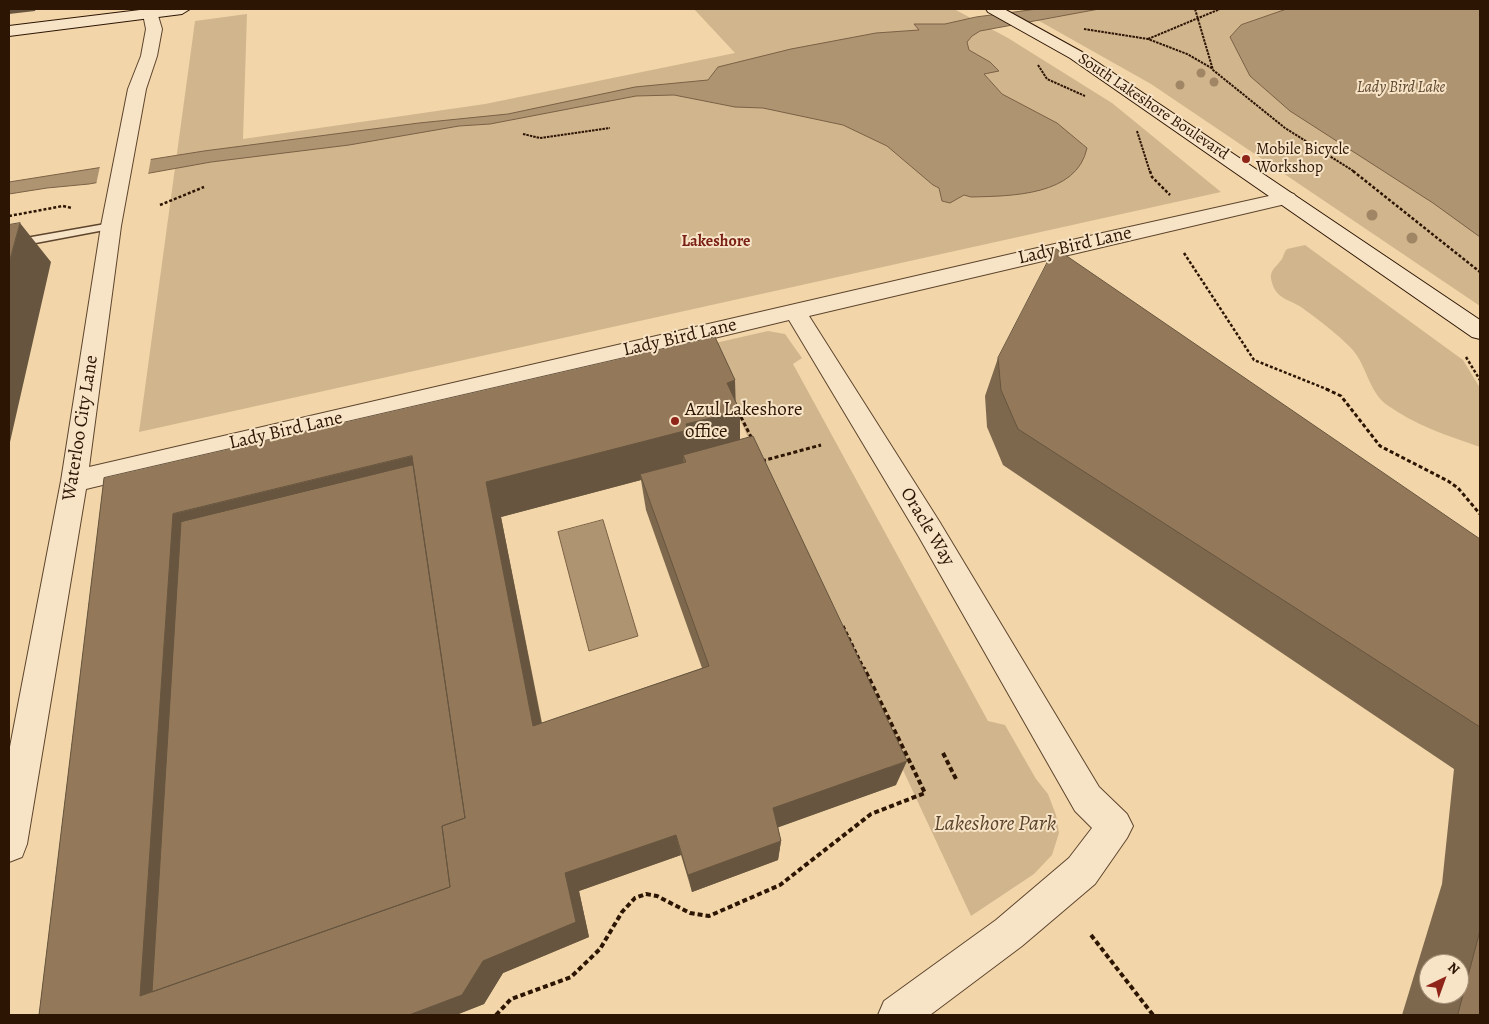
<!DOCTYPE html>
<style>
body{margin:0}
#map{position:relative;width:1489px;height:1024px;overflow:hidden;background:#f2d6a9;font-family:Alegreya,serif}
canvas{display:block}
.frame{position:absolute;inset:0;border:10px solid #2d1504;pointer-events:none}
.north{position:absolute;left:1419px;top:954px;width:50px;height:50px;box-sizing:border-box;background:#f7e4c7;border:1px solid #a69179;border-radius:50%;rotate:42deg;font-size:14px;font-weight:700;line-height:20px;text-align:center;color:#2d1504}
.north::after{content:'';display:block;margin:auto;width:18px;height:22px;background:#8f2418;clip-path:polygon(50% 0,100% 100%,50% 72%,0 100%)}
</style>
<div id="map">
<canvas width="1489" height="1024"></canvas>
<div class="frame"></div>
<div class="north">N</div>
</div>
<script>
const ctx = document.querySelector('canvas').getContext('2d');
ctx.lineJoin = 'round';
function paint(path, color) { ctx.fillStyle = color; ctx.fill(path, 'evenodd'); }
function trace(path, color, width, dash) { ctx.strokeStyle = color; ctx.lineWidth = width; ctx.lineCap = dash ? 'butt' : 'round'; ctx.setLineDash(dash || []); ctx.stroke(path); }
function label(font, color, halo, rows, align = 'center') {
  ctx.font = font + ' Alegreya,serif'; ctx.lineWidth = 4; ctx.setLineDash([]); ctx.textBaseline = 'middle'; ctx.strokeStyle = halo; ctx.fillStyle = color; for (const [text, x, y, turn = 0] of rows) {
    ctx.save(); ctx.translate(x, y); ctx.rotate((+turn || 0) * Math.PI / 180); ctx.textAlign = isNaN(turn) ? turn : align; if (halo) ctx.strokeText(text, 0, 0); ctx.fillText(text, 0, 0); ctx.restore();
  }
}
paint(new Path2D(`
 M694,9H954L1008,38L1112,103L1221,192L139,432L195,21L247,14L243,139L485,104L735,53Z
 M1018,9H1314L1480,225V306L1151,84Z
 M1305,245L1463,360L1480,388V447C1448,436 1415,425 1387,405C1368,391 1367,365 1351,348C1336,333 1319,320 1301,307C1292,301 1279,299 1274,288C1267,271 1273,271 1282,259C1284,255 1284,252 1287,249Z
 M768,331L785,334L802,358L793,364L988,721L1005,725L1036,779L1048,794L1056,815L1059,833L1052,855L1034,874L971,916L711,358L715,343Z`), '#d1b58d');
const water = new Path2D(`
 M1038,9H1099L980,31L972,36L967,42L969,50L990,62L999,71L984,74L1002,94L1057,123L1087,148C1077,196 1011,196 971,197L964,195L950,203L942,201L939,188L933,185L887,146L843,125L763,108L735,107L674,95L636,96L490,124L459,126L349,145L211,162L89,184L47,188L9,194V182L204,151L419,123L508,114L635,87L708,80L718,67L791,49L876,33L919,30L914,24H945L976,17Z
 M1287,9H1480V237L1433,203L1290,111L1250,76L1230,37L1241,25Z
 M603,520L638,636L589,651L558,532Z`);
paint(water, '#af9471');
trace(water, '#7b6145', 1);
paint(new Path2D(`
 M151,158L148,175L96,185L100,166Z`), '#f2d6a9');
const lane = new Path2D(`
 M111,223L117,226L115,228L9,248V241Z`);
const street = new Path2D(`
 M142,9H156L162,29L157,56L146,89L121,226L89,467L1098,234L1287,192L1294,194L1297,198L1294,202L809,316L939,521L1099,787L1127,814L1133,826L1127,838L1095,884L1022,946L930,1015H878L884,1001L996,920L1069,858L1092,828L1075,811L919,537L789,320L86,489L27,844L22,857L9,862V752L61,481L101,226L128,89L141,56L146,29Z`);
const secondary = new Path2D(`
 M148,9H190L182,14L9,36V26Z
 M986,9H1004L1082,52L1480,320V339L1472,337L1070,58L988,12Z`);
trace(lane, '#5e452d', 3);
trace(street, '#5e452d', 2);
trace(secondary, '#2d1504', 2);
trace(new Path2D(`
 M1195,9L1213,70L1285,128L1355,172
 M1084,29L1148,39L1187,54L1213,69
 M1148,39L1220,9
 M1038,65L1047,79L1085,96
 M1137,131L1150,172
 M523,134L540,138L610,128`), '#2d1504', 2, [2.5, 1]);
trace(new Path2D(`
 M1150,171L1152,177L1170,195
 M1353,171L1480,272
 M160,205L204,187
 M9,216L63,206L72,208
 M1184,253L1254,360L1329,390
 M1466,357L1480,380`), '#2d1504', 2.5, [3, 2]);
trace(new Path2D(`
 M1326,389L1341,396L1380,446L1448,481L1458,488L1480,514
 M738,411L752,439
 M762,461L821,445
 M843,626L864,669`), '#2d1504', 3, [4, 2.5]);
trace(new Path2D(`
 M943,753L957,781
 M1091,935L1153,1015
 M496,1015L511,999L571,977L600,949L622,912L635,898L646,894L657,896L690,913L709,916L780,885L871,814L925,793L864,668`), '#2d1504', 4, [5, 3]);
paint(lane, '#f7e4c7');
paint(street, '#f7e4c7');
paint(secondary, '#f7e4c7');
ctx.fillStyle = '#a18665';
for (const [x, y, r] of [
 [1201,73,4.5],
 [1214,82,4.5],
 [1180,85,4.5],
 [1372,215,5.5],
 [1412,238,5.5]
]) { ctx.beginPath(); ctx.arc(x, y, r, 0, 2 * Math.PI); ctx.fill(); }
paint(new Path2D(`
 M998,358L1480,539V1015H1402L1442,884L1454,769L1003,465L987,427L985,396ZM1429,964H1459V994H1429Z
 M736,402L740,411V440L896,785L778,827L781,841L778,860L692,892L681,855L579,891L589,937L503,973L484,1004L456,1015H39L104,478ZM641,480L646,510L702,668L542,723L501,517Z`), '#7e684d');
paint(new Path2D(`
 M9,9H36L35,11L9,14Z
 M20,223L51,262L10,442L9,443V263Z
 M735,380L736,412L740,411V447L686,462L683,455L684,468L640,474L641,480L501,517L547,752L533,726L486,482L686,424L727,383Z
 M412,456L472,904L140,996L173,514Z
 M907,761L896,785L771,830L773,808Z
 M676,835L681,855L579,891L589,937L503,973L484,1004L456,1015H409L483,961L565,873Z
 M781,841L778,860L692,892L688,875Z`), '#67553f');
const building = new Path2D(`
 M20,223L9,263V225Z
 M1055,248L1480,539V727L1018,429L1001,390L998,358Z
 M715,337L735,380L727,383L740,411L686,424L688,430L486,482L533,726L709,666L640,474L686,462L683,455L753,436L907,761L773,808L781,841L688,875L676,835L565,873L576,922L483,961L462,995L409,1015H39L104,478ZM412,456L465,818L442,826L450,887L140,996L173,514Z
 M413,465L465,818L442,826L450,887L152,992L181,522Z
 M1480,931V1015H1458Z`);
paint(building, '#93795a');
trace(building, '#67553f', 1);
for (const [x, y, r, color] of [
 [1246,159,5,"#8f2418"],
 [675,421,5,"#8f2418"]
]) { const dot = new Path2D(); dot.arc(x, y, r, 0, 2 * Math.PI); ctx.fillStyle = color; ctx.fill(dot); trace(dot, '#f7e4c7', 2); }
label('italic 16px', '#614830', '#f7e4c7', [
 ["Lady Bird Lake",1401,88]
]);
label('16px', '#2d1504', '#f7e4c7', [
 ["South Lakeshore Boulevard",1153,107,34]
]);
label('16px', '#2d1504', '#f7e4c7', [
 ["Mobile Bicycle",1256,150],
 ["Workshop",1256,168]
], 'left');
label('bold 16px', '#7a1f14', '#f7e4c7', [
 ["Lakeshore",716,242]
]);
label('19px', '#2d1504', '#f7e4c7', [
 ["Lady Bird Lane",1075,246,-13],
 ["Lady Bird Lane",680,338,-13],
 ["Waterloo City Lane",81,428,-81],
 ["Lady Bird Lane",286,431,-13],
 ["Oracle Way",927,527,59]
]);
label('19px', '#2d1504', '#f7e4c7', [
 ["Azul Lakeshore",685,410],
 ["office",685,432]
], 'left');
label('italic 22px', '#5e452d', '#f7e4c7', [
 ["Lakeshore Park",995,825]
]);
</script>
